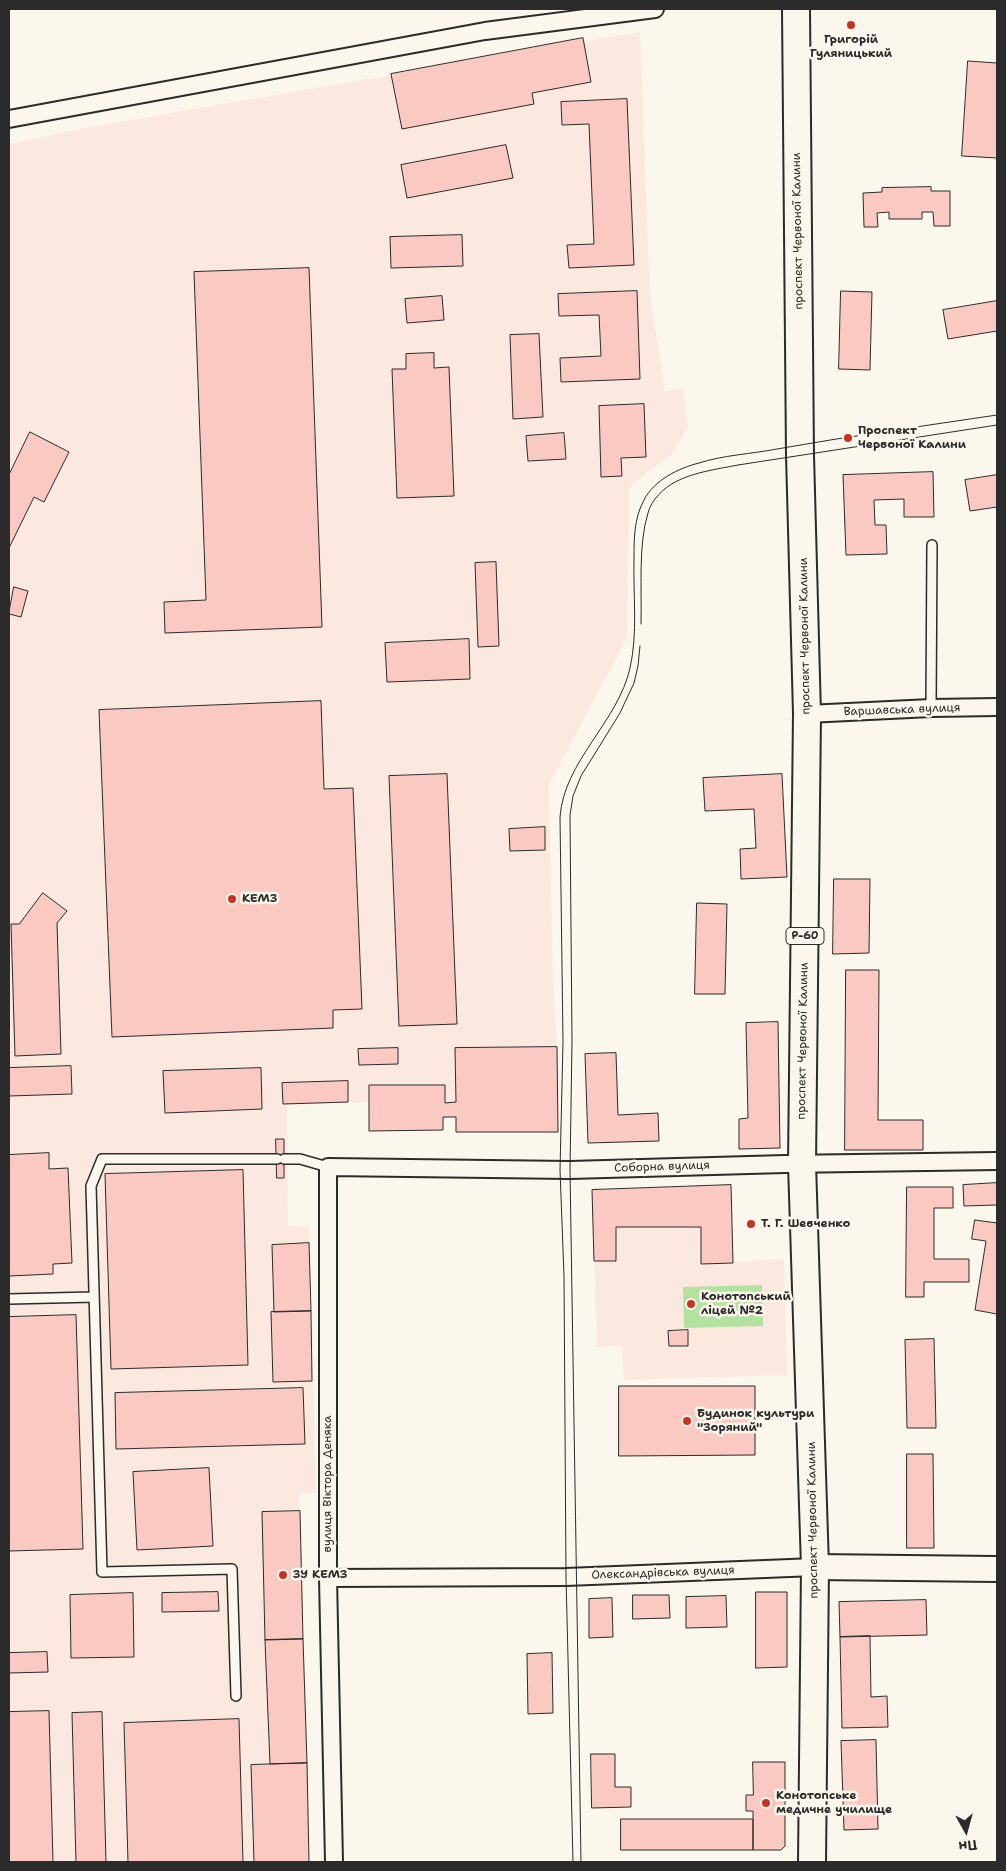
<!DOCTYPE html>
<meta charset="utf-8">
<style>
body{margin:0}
#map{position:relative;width:1006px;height:1871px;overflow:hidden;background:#fbf7ec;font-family:"Shantell Sans",sans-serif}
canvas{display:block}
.frame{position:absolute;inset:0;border:10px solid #2b2b2b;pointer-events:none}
.north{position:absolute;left:941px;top:1806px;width:50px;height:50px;-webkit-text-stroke:4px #fbf7ec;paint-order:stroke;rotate:173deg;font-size:14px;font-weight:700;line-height:20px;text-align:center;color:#2b2b2b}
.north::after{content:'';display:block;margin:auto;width:18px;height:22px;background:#2b2b2b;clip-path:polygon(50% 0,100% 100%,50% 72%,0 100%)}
</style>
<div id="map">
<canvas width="1006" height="1871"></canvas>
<div class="frame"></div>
<div class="north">Пн</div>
</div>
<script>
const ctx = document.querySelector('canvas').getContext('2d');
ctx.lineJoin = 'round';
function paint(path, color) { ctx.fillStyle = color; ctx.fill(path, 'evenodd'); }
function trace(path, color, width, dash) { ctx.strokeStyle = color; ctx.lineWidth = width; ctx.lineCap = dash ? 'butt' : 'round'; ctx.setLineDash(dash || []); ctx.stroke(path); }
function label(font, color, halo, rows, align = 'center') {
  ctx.font = font + ' "Shantell Sans",sans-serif'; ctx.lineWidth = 5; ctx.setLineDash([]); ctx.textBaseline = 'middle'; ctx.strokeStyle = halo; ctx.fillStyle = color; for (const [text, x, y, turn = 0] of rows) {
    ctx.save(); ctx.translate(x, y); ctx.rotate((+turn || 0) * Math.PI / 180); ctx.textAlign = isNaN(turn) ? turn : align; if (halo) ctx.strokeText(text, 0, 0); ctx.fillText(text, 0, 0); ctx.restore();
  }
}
paint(new Path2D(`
 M640,32L650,294L665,391L683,388L688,427L672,454L647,472L629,488L627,638L549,784L553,981L557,1047L558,1132H456V1117H443V1130L369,1131L368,1102L287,1105L288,1226L309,1227L316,1493L299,1494L309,1862H9V144L85,128Z
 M731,1185L733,1262L784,1259L787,1375L624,1380L622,1346L597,1347L592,1190Z`), '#fbe9df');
paint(new Path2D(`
 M762,1285L763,1326L684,1328L683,1287Z`), '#b2e1a0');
const building = new Path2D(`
 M583,38L591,82L532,93L534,104L402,129L391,74Z
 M968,61L997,63V158L962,156Z
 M627,99L634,265L569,268L567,245L594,244L589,124L562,125L561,102Z
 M506,145L513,178L407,198L401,165Z
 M931,187V191H950V226H934L933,212H922V219H889V212L877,213L878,227H864L863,193L882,192V188Z
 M462,235L463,266L391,268L390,237Z
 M309,268L322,627L165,633L164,602L206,600L194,272Z
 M637,291L640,379L561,382L560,358L601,356L599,315L559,316L558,294Z
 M841,291L872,292L870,370L839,369Z
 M442,296L444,320L407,323L405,299Z
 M997,301V331L948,339L943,310Z
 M539,334L543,417L513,419L510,335Z
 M434,353V368L449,367L454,496L397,498L392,369H406V354Z
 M644,404L646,457L621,458L622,476L601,477L599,406Z
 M30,432L69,452L44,502L34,497L9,548V475Z
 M564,433L566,459L528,461L526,436Z
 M933,472L934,517H904V499L874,500L875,525H886L887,554L846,555L843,475Z
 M997,475V507L970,511L965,480Z
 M496,562L499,646L478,647L475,563Z
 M14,587L28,591L21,617L9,614Z
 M469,639L470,679L387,682L385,643Z
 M321,701L324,789L353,788L362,1009L333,1010V1028L112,1037L99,710Z
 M447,774L457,1024L399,1026L389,776Z
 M782,774L787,877L741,879L740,849L756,848L754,809L705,811L703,778Z
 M545,827V850L510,851L509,829Z
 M834,879H870L869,953L833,954Z
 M43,893L67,911L57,923L61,1054L15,1056L11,924H19Z
 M697,903L727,904L725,994H695Z
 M846,970H879L878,1120H923V1150H845Z
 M778,1022L780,1148L739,1149V1119L748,1118L746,1023Z
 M557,1047L558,1132H456V1117H443V1130L369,1131V1085H445V1103L456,1102L455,1048Z
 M398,1048V1064L359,1065L358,1049Z
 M616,1053L618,1115L658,1113L659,1141L588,1143L585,1054Z
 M71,1066L72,1094L9,1096V1068Z
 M261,1068L262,1109L165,1113L163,1071Z
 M348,1081V1102L283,1104L282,1083Z
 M276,1139H284V1178H277Z
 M49,1153V1169L68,1168L72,1263L53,1264V1274L9,1276V1155Z
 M243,1170L248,1365L111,1369L105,1174Z
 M997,1183V1205L964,1206L963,1185Z
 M731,1185L733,1263L701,1264V1227H616V1261H594L592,1190Z
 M907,1187H953V1208H934V1259H969V1282H924V1297H906Z
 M975,1220L997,1223V1314L975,1310L986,1241L972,1239Z
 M309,1243L311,1311L274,1312L272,1245Z
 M311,1311L312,1381L273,1382L271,1312Z
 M76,1315L83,1549L9,1551V1317Z
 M688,1330V1346H669L668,1331Z
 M934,1339L936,1428H907L905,1340Z
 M619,1386H755V1455L619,1456Z
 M303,1388L305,1444L116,1449L115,1393Z
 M907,1454H933L934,1548H907Z
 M209,1468L213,1546L137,1550L133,1472Z
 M300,1511L303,1639L265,1640L262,1512Z
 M218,1592L219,1611L162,1612V1593Z
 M756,1592H787V1667L756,1668Z
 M133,1593L134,1657L71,1658L70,1595Z
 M633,1595H669L670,1618L633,1619Z
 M726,1596L727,1627L686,1628V1597Z
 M612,1598L613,1637L589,1638V1599Z
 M926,1600L927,1635L840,1637L839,1602Z
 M870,1636L871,1697L887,1696L888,1727L842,1728L840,1637Z
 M303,1639L307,1763L270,1764L265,1640Z
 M47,1652L48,1672L9,1673V1653Z
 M552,1653L553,1713L528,1714L527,1654Z
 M49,1711L53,1862H9V1712Z
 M102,1712L106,1862H76L72,1713Z
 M239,1719L243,1862H128L124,1723Z
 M876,1740L878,1829L844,1830L841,1741Z
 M591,1754H615V1787H631V1807L592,1808Z
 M753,1762H785V1846L781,1850H753V1811H746V1795H753Z
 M307,1763L309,1862H254L251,1765Z
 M621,1819H753V1850H621Z`);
paint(building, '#fac9c2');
trace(building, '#2b2b2b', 1);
const service = new Path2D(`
 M931,708L932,545
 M284,1159H300L328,1167
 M9,1299L94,1297
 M236,1696L232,1569L102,1572L91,1186L102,1159H277`);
const minor = new Path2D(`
 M9,119L485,31L655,9
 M807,714L931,708L997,707
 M328,1578L566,1577L815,1567
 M334,1862L328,1578V1167L570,1170L785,1164L997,1161`);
const secondary = new Path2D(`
 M815,1567L997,1569`);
const primary = new Path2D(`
 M796,9L800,455L807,714L802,1164L815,1567L812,1862`);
trace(service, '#2b2b2b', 12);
trace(minor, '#2b2b2b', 20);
trace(secondary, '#2b2b2b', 28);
trace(primary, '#2b2b2b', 30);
trace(service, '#fbf7ec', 9);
trace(minor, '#fbf7ec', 16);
trace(secondary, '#fbf7ec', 24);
trace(primary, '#fbf7ec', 26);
trace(new Path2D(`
 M641,624C642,590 638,545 648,513C651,500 664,488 675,482C694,472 718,469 738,465L997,425
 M573,1862L566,1577L564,1276L560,1170L563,1042L560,817C564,761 618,722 630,668C638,633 633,594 634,559C634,539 634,518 644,500C654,480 679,468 699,463C724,455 751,454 777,449C850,436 924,426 997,415
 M581,1862L570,1170L572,1041L570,815L573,796L581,776L620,713L634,683L638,666L640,646`), '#2b2b2b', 1);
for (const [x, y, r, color] of [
 [851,25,5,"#c8321e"],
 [848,438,5,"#c8321e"],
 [232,899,5,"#c8321e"],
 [751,1224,5,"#c8321e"],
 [691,1304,5,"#c8321e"],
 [687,1421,5,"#c8321e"],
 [283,1575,5,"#c8321e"],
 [766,1803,5,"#c8321e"]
]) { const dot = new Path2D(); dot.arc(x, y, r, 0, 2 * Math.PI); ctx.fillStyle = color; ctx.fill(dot); trace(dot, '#fbf7ec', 2); }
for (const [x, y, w] of [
 [805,936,38]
]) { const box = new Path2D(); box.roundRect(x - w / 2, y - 8.5, w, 17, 4); ctx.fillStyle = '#fbf7ec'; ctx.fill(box); trace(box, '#2b2b2b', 1); }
label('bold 11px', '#2b2b2b', null, [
 ["Р-60",805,936]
]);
label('bold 12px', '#2b2b2b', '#fbf7ec', [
 ["Григорій",851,40,"center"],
 ["Гуляницький",851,54,"center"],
 ["Проспект",858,431],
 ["Червоної Калини",858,445],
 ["КЕМЗ",242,899],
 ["Т. Г. Шевченко",761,1224],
 ["Конотопський",701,1297],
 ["ліцей №2",701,1311],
 ["Будинок культури",697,1414],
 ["\"Зоряний\"",697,1428],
 ["ЗУ КЕМЗ",293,1575],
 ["Конотопське",776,1796],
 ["медичне училище",776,1810]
], 'left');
label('12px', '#2b2b2b', '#fbf7ec', [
 ["проспект Червоної Калини",798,231,-91],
 ["проспект Червоної Калини",805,636,-91],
 ["Варшавська вулиця",902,710,-2],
 ["проспект Червоної Калини",803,1041,-89],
 ["Соборна вулиця",662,1167,-2],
 ["вулиця Віктора Деняка",328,1484,-90],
 ["проспект Червоної Калини",813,1520,-91],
 ["Олександрівська вулиця",663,1573,-2]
]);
</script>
